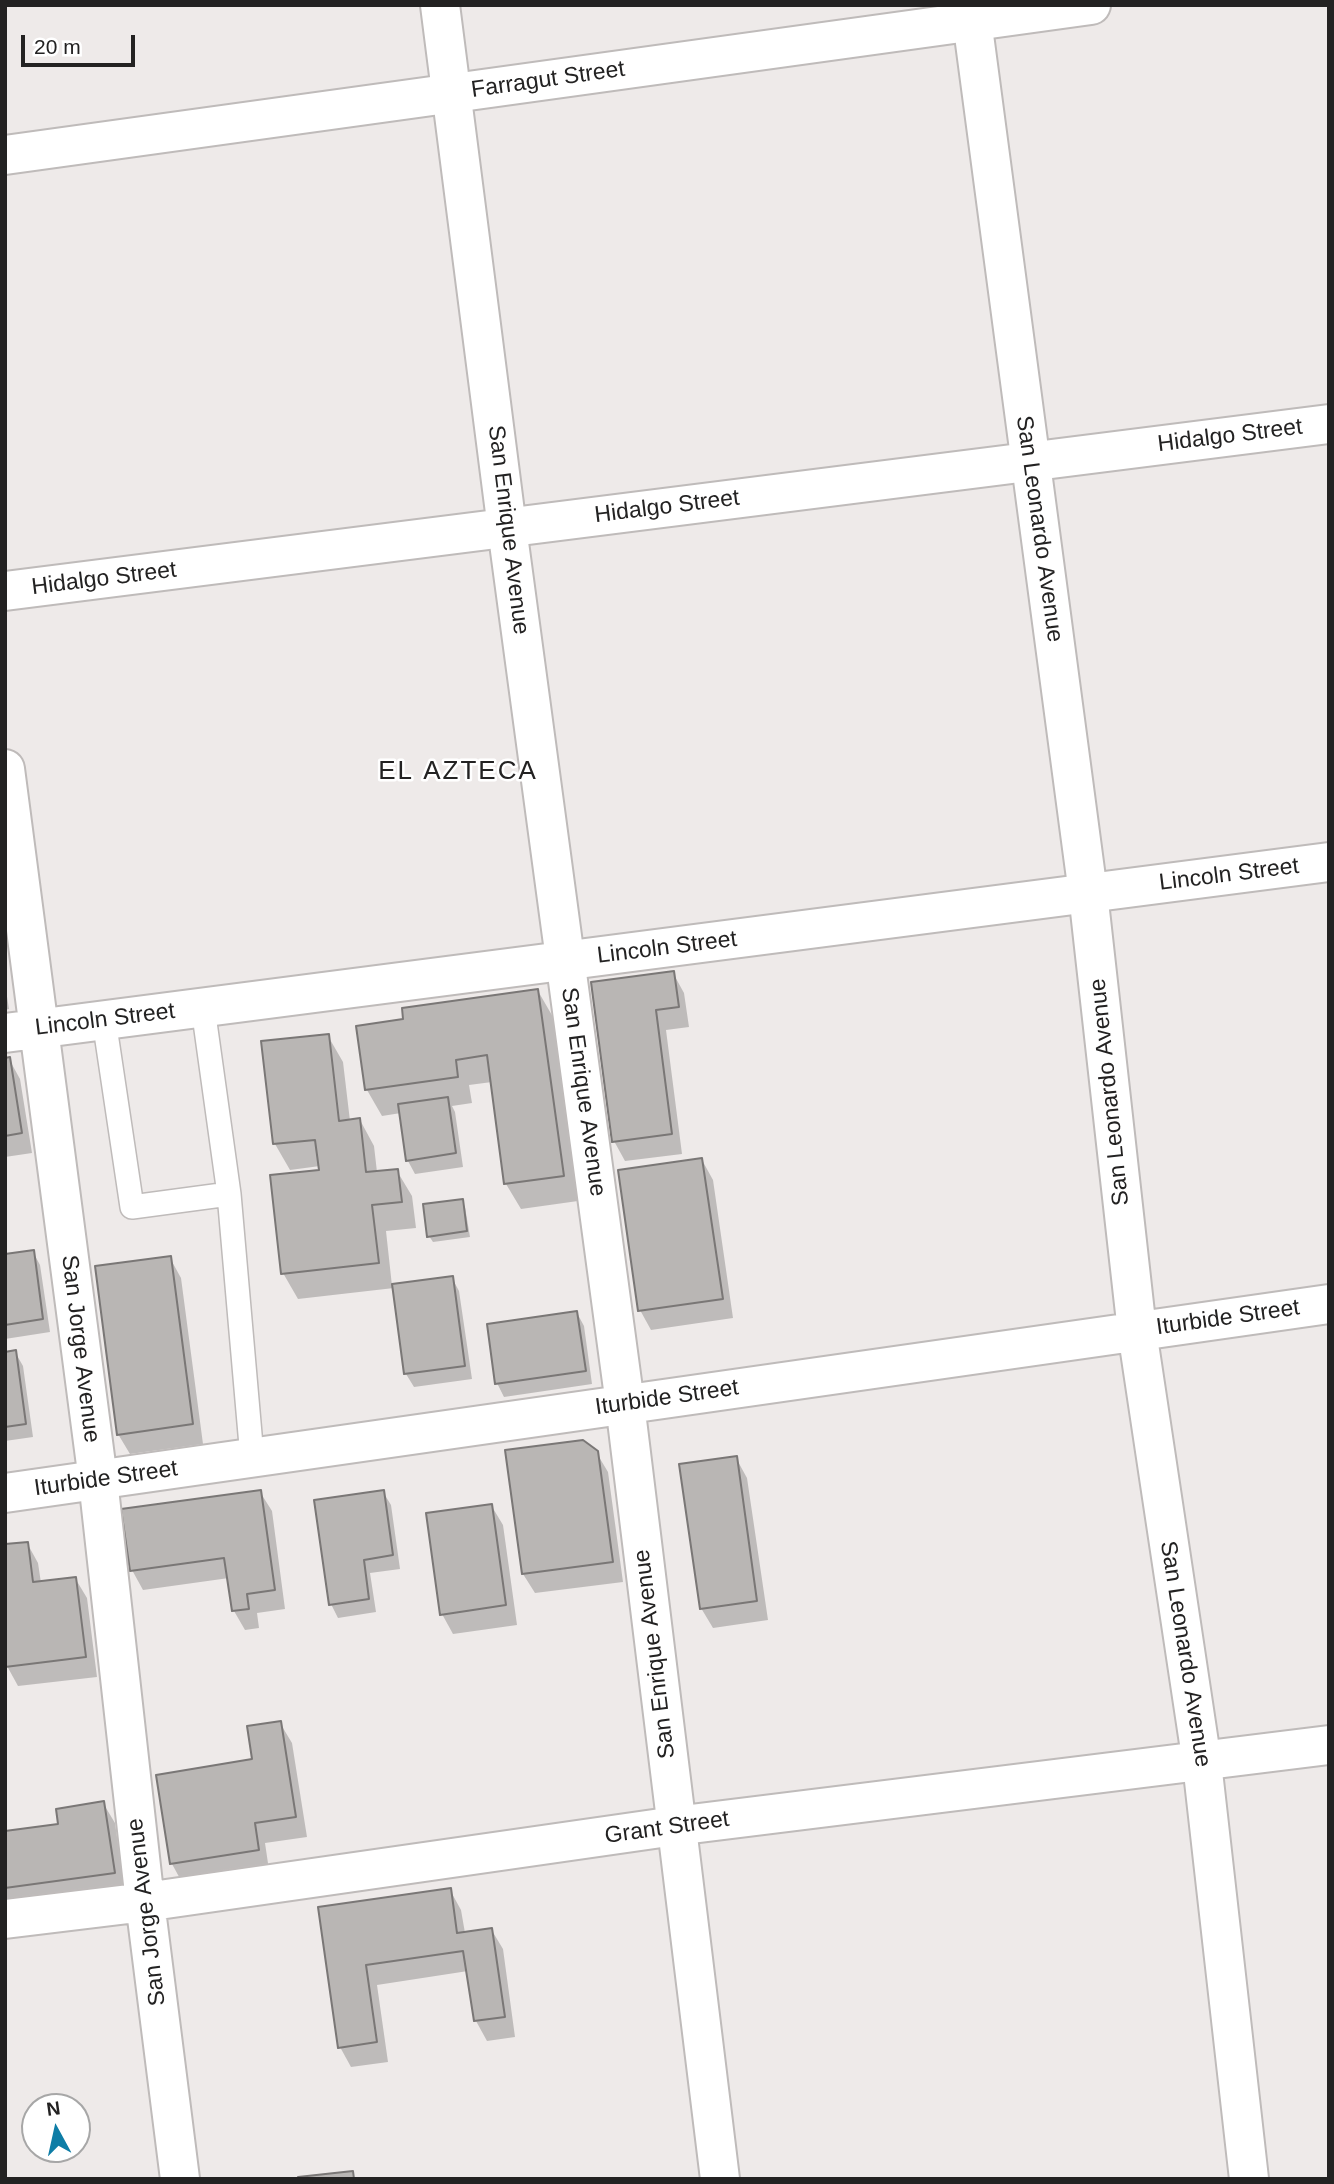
<!DOCTYPE html>
<style>
body{margin:0}
#map{position:relative;width:1334px;height:2184px;overflow:hidden;background:#eeeae9;font-family:Arial,sans-serif}
canvas{display:block}
.frame{position:absolute;inset:0;border:7px solid #232222;pointer-events:none}
.north{position:absolute;left:21px;top:2093px;width:70px;height:70px;box-sizing:border-box;background:#fff;border:2px solid #a7a7a7;border-radius:50%;rotate:352deg;font-size:19px;font-weight:700;line-height:28px;text-align:center;color:#232222}
.north::after{content:'';display:block;margin:auto;width:24px;height:32px;background:#0e7da6;clip-path:polygon(50% 0,100% 100%,50% 72%,0 100%)}
.scale{position:absolute;left:21px;top:35px;width:114px;height:32px;box-sizing:border-box;border:4px solid #232222;border-top:0;padding-left:9px;font-size:21px;line-height:24px;white-space:nowrap;color:#232222;-webkit-text-stroke:5px #fff;paint-order:stroke}
</style>
<div id="map">
<canvas width="1334" height="2184"></canvas>
<div class="frame"></div>
<div class="north">N</div>
<div class="scale">20 m</div>
</div>
<script>
const ctx = document.querySelector('canvas').getContext('2d');
ctx.lineJoin = 'round';
function paint(path, color) { ctx.fillStyle = color; ctx.fill(path, 'evenodd'); }
function trace(path, color, width, dash) { ctx.strokeStyle = color; ctx.lineWidth = width; ctx.lineCap = dash ? 'butt' : 'round'; ctx.setLineDash(dash || []); ctx.stroke(path); }
function label(font, color, halo, rows, align = 'center') {
  ctx.font = font + ' Arial,sans-serif'; ctx.lineWidth = 5; ctx.setLineDash([]); ctx.textBaseline = 'middle'; ctx.strokeStyle = halo; ctx.fillStyle = color; for (const [text, x, y, turn = 0] of rows) {
    ctx.save(); ctx.translate(x, y); ctx.rotate((+turn || 0) * Math.PI / 180); ctx.textAlign = isNaN(turn) ? turn : align; if (halo) ctx.strokeText(text, 0, 0); ctx.fillText(text, 0, 0); ctx.restore();
  }
}
paint(new Path2D(`
 M673,973L684,993L689,1027L666,1030L682,1154L625,1161L614,1141L593,984Z
 M5,984L9,1009L5,1010Z
 M538,991L553,1017L578,1201L521,1209L506,1184L492,1082L469,1085L472,1103L452,1106L455,1112L463,1167L415,1174L408,1161L401,1113L382,1116L367,1090L405,1020Z
 M328,1036L343,1062L350,1121L360,1120L374,1146L377,1172L397,1171L412,1196L416,1228L386,1231L392,1286L452,1278L459,1291L472,1379L414,1387L406,1374L394,1288L298,1299L283,1273L320,1171V1166L290,1170L275,1144L263,1043Z
 M9,1059L20,1079L32,1153L5,1157V1060Z
 M702,1160L713,1180L733,1318L651,1330L640,1310Z
 M462,1201L465,1207L470,1237L433,1242L429,1236Z
 M33,1252L40,1265L50,1332L5,1339V1255Z
 M170,1258L181,1278L203,1444L130,1454L118,1434Z
 M577,1313L584,1326L592,1384L504,1397L497,1383Z
 M15,1352L23,1366L33,1437L5,1441V1354Z
 M596,1452L608,1472L623,1582L535,1593L523,1574Z
 M736,1458L747,1478L768,1620L713,1628L701,1608Z
 M260,1492L272,1511L285,1609L257,1613L259,1628L245,1630L234,1611L229,1578L143,1590L132,1570Z
 M383,1492L391,1505L400,1569L370,1573L376,1612L338,1618L331,1604Z
 M491,1505L503,1525L517,1625L453,1634L442,1614Z
 M27,1543L38,1563L41,1583L75,1578L87,1598L97,1677L18,1686L7,1666Z
 M280,1723L292,1743L307,1837L265,1843L269,1870L183,1884L172,1864L158,1776L254,1761Z
 M103,1803L115,1823L125,1893L11,1909L5,1900V1833L60,1825Z
 M450,1890L461,1910L465,1933L491,1929L503,1949L515,2037L487,2041L476,2021L468,1971L377,1985L388,2062L351,2067L340,2047L320,1909Z`), '#0003');
const building = new Path2D(`
 M674,971L679,1007L656,1010L672,1134L612,1142L591,982Z
 M538,989L564,1176L504,1184L487,1055L456,1060L458,1077L365,1090L356,1026L403,1019L402,1008Z
 M329,1034L339,1121L360,1118L366,1172L398,1169L402,1202L372,1205L379,1263L281,1274L270,1175L319,1170L315,1140L273,1144L261,1041Z
 M10,1057L22,1133L5,1136V1058Z
 M448,1097L456,1153L406,1161L398,1104Z
 M702,1158L723,1299L638,1311L618,1170Z
 M463,1199L467,1231L427,1237L423,1204Z
 M34,1250L43,1319L5,1325V1254Z
 M171,1256L193,1424L117,1435L95,1266Z
 M453,1276L465,1366L404,1374L392,1284Z
 M577,1311L586,1371L495,1384L487,1324Z
 M16,1350L26,1424L5,1427V1352Z
 M583,1440L598,1451L613,1562L522,1574L505,1450Z
 M737,1456L757,1601L700,1609L679,1464Z
 M261,1490L275,1590L247,1594L249,1609L232,1611L224,1558L130,1571L121,1509Z
 M384,1490L393,1555L364,1560L369,1599L329,1605L314,1500Z
 M492,1504L506,1605L440,1615L426,1513Z
 M28,1542L33,1582L76,1577L86,1657L5,1667V1544Z
 M281,1721L296,1817L255,1823L259,1850L170,1864L156,1775L252,1759L247,1726Z
 M104,1801L115,1873L5,1888V1831L58,1824L56,1809Z
 M451,1888L457,1933L492,1928L505,2017L474,2021L463,1951L366,1965L377,2042L338,2048L318,1907Z
 M353,2171L354,2179H298V2177Z`);
paint(building, '#b9b6b4');
trace(building, '#7a7776', 2);
const lane = new Path2D(`
 M203,1008L229,1194
 M104,1020L132,1207L229,1194L252,1457`);
const street = new Path2D(`
 M5,155L1091,5
 M5,591L1329,424
 M5,769L98,1480L145,1902L180,2179
 M5,1033L1329,862
 M5,1919L145,1902L675,1826L1329,1745`);
const secondary = new Path2D(`
 M440,5L507,528L625,1404L720,2179
 M970,5L1088,893L1137,1331L1202,1763L1249,2179
 M5,1493L1329,1304`);
trace(lane, '#bfbbba', 26);
trace(street, '#bfbbba', 42);
trace(secondary, '#bfbbba', 42);
trace(lane, '#fff', 23);
trace(street, '#fff', 38);
trace(secondary, '#fff', 38);
label('23px', '#232222', '#fff', [
 ["Farragut Street",548,80,-8],
 ["Hidalgo Street",1230,436,-7],
 ["Hidalgo Street",667,507,-7],
 ["San Leonardo Avenue",1039,529,82],
 ["San Enrique Avenue",508,530,83],
 ["Hidalgo Street",104,579,-7],
 ["Lincoln Street",1229,875,-7],
 ["Lincoln Street",667,948,-7],
 ["Lincoln Street",105,1020,-7],
 ["San Enrique Avenue",583,1092,82],
 ["San Leonardo Avenue",1110,1092,-96],
 ["Iturbide Street",1228,1318,-8],
 ["San Jorge Avenue",80,1349,83],
 ["Iturbide Street",667,1398,-8],
 ["Iturbide Street",106,1479,-8],
 ["San Enrique Avenue",655,1654,-97],
 ["San Leonardo Avenue",1185,1654,81],
 ["Grant Street",667,1828,-8],
 ["San Jorge Avenue",147,1912,-97]
]);
ctx.letterSpacing = '2px';
label('26px', '#232222', '#fff', [
 ["EL AZTECA",458,772]
]);
ctx.letterSpacing = '0px';
</script>
